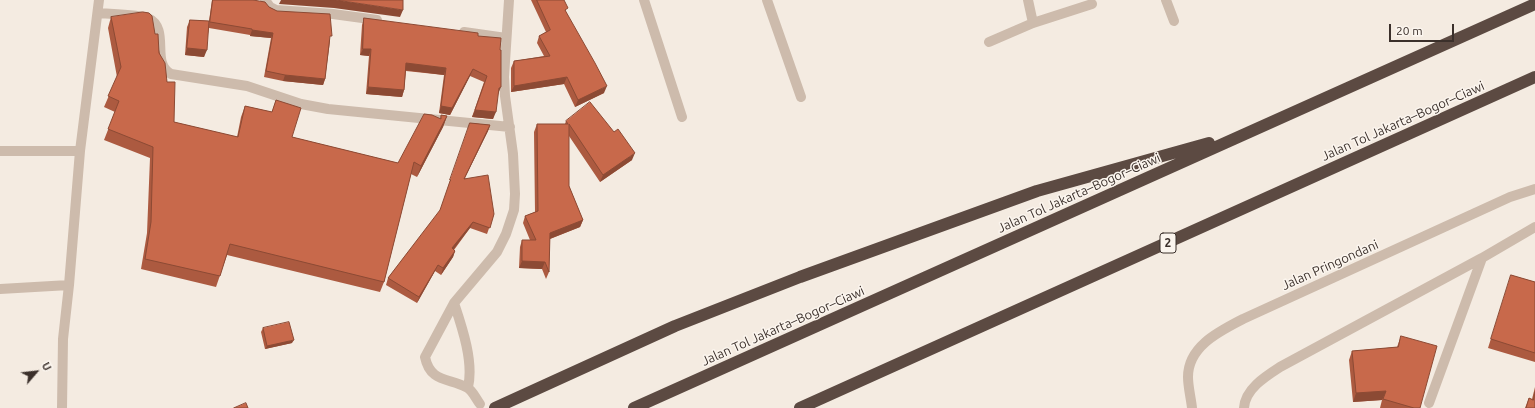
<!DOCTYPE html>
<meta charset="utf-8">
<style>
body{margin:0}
#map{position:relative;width:1535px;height:408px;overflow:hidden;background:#f4ebe1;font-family:Ubuntu,sans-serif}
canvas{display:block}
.north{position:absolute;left:16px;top:352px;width:40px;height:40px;-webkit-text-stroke:3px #fbf5ee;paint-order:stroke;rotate:62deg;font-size:11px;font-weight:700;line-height:16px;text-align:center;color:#3b302b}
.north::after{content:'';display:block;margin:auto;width:14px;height:18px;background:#3b302b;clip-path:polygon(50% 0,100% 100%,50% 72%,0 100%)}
.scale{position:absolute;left:1389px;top:24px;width:65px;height:18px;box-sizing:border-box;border:2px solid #3b302b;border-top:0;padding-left:5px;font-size:12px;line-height:14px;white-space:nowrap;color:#3b302b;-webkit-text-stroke:3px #fbf5ee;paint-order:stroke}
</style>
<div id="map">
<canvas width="1535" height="408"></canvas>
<div class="north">U</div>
<div class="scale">20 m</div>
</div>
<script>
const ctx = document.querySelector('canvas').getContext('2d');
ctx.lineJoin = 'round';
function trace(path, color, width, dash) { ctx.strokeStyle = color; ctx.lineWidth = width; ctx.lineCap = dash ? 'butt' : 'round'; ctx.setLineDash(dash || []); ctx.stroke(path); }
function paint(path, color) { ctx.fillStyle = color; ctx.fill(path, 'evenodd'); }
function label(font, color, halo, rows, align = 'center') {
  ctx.font = font + ' Ubuntu,sans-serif'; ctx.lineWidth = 3; ctx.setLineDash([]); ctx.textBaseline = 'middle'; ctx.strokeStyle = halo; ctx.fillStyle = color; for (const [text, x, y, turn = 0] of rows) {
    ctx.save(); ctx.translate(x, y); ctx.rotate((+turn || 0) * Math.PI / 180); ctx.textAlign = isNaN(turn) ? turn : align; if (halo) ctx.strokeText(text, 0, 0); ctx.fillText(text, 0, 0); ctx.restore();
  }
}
trace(new Path2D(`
 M265,0L270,7L276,10L333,14L377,20
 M644,0L682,117
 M767,0L801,97
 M1028,0L1033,23
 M1166,0L1174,21
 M98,13C109,14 139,15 148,18C171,29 150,63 171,74L247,86L301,104L328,109L510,127
 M464,32L506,38
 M989,42L1033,23L1092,4
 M0,151H80
 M0,289L69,285
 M454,303C462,327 474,362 468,387
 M1429,403L1482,258
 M480,404C476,399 472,389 466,387C448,378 430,382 425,357L454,303L497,252L506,234L514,210L515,194L513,154L505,96L504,77L509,0
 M62,408L63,339L69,285L80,151L99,0
 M1192,408C1191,398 1188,387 1188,377C1188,346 1220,331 1243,319L1510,197L1535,189
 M1244,408C1245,389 1266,376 1280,367L1482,258L1535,227`), '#cdbbac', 10);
trace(new Path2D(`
 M495,408L675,326L800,277L1037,191L1209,143
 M634,408L1535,4
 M800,408L1535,77`), '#5c4a42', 12);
paint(new Path2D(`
 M212,0H253L269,7L330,41L325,79L323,85L283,81L264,77L271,38L250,36V35L209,28L204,57L185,55L187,27L190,20L209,21Z
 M531,0H564L566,12L604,93L575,107L564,84L511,92V68L514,61L544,56L537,43L539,36L546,32Z
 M111,17L155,34L167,82L174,122L237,137L241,117L245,106L272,112L276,100L292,137L398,163L440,119L441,115L447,116L443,127L417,177L411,174L384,282L380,292L227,255L216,287L141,269L147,233L150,158L104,140L115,112L104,107L117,77L108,28Z
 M364,18L478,36L500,50L498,94L493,119L472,117L484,82L470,76L450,115L439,113L444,75L406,71L404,90L402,97L366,94L369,56L360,55L362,25Z
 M566,121L632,160L600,182L569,136V186L583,220L580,227L550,239L549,272L546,279L542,269L519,268L520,247L522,240H530L523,223L525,216L535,212L534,132L537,124H565Z
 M470,123L490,125L488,131L465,178L494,214L487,234L470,228L454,250L455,251L453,257L441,275L435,271L417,303L386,285L388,278L440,211Z
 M1511,275L1535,282V362L1488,348Z
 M263,328L292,343L265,349L261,332Z
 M1401,336L1420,408H1380L1382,400L1353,402L1349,360L1352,351L1397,347Z
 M1535,387V408H1525L1529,398L1532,399Z`), '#ac5a40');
paint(new Path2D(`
 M281,0H336L403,10L400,17L334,8L279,4Z
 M252,30L273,33L271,38L250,36Z
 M187,48L207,50L204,57L185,55Z
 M363,49H371L369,56L360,55Z
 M406,63L446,68L444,75L404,70Z
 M473,69L470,76L450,115L439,113L441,106Z
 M285,75L325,79L323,85L283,81Z
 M567,77L564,84L511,92L514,86Z
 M607,86L604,93L575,107L578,100Z
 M368,87L404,90L402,97L366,94Z
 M501,87L498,94L496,95L499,88Z
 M475,110L496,112L493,119L472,117Z
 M447,116L443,127L417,177L421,166Z
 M490,125L488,131L461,185L464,179Z
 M635,153L632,160L600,182L603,175Z
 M583,220L580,227L547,240L550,233Z
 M473,222L470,228L449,255L452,248Z
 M455,251L453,257L441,275L443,268Z
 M522,261L545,262L542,269L519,268Z
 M438,265L435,271L417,303L419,297Z
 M294,340L292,343L265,349L267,346Z
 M1386,391L1382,400L1353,402L1356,393Z`), '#8c4a34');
const building = new Path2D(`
 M213,0H253L265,2L269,7L277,11L330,14L332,36H330L325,79L285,75L266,71L273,33L252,30V29L210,22Z
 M331,0H403V10L336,0Z
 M537,0H564L568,8L565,10L595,63L607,86L578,100L567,77L514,86V61L550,56L539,36L550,30Z
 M143,12L149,13L152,16L155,34H158L159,53L165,63L167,82H175L174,122L238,137L245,106L272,112L276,100L301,108L292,137L398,163L424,114L432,115L441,119V115L447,116L421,166L414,162L384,282L230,244L220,276L145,259L151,222L153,147L108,129L119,101L108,96L121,67L111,17Z
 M364,18L478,33V36L501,38L500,50H501V87L499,88L496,112L475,110L487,76L473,69L452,108L441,106L446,68L406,63L404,90L368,87L371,49H363Z
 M190,20L209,21L207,50L187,48Z
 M590,102L614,132L618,129L635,153L603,175L569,124V186L583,220L550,233L549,272L545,262L522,261V240H536L525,216L538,211L537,124H568L566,121Z
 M470,123L490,125L464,179L488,175L494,214L490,228L473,222L452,248L455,251L443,268L438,265L419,297L388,278L440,210L450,181L451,180H450Z
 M1511,275L1535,282V353L1491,339Z
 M289,322L294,340L267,346L263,328Z
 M1401,336L1437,346L1420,408H1414L1383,399L1386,391L1356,393L1352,351L1398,347Z
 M1535,392V408H1526L1529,398L1533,400Z
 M246,403L248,408H234Z`);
paint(building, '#c8694b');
trace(building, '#8c4a34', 1);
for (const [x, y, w] of [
 [1168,243,16]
]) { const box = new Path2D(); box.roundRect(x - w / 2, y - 10, w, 20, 3); ctx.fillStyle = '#fbf5ee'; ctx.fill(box); trace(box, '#3b302b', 1); }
label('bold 12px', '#3b302b', null, [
 ["2",1168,243]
]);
label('13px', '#3b302b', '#fbf5ee', [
 ["Jalan Tol Jakarta–Bogor–Ciawi",1403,121,-24],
 ["Jalan Tol Jakarta–Bogor–Ciawi",1079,193,-24],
 ["Jalan Pringondani",1330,265,-24],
 ["Jalan Tol Jakarta–Bogor–Ciawi",783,326,-24]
]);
</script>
